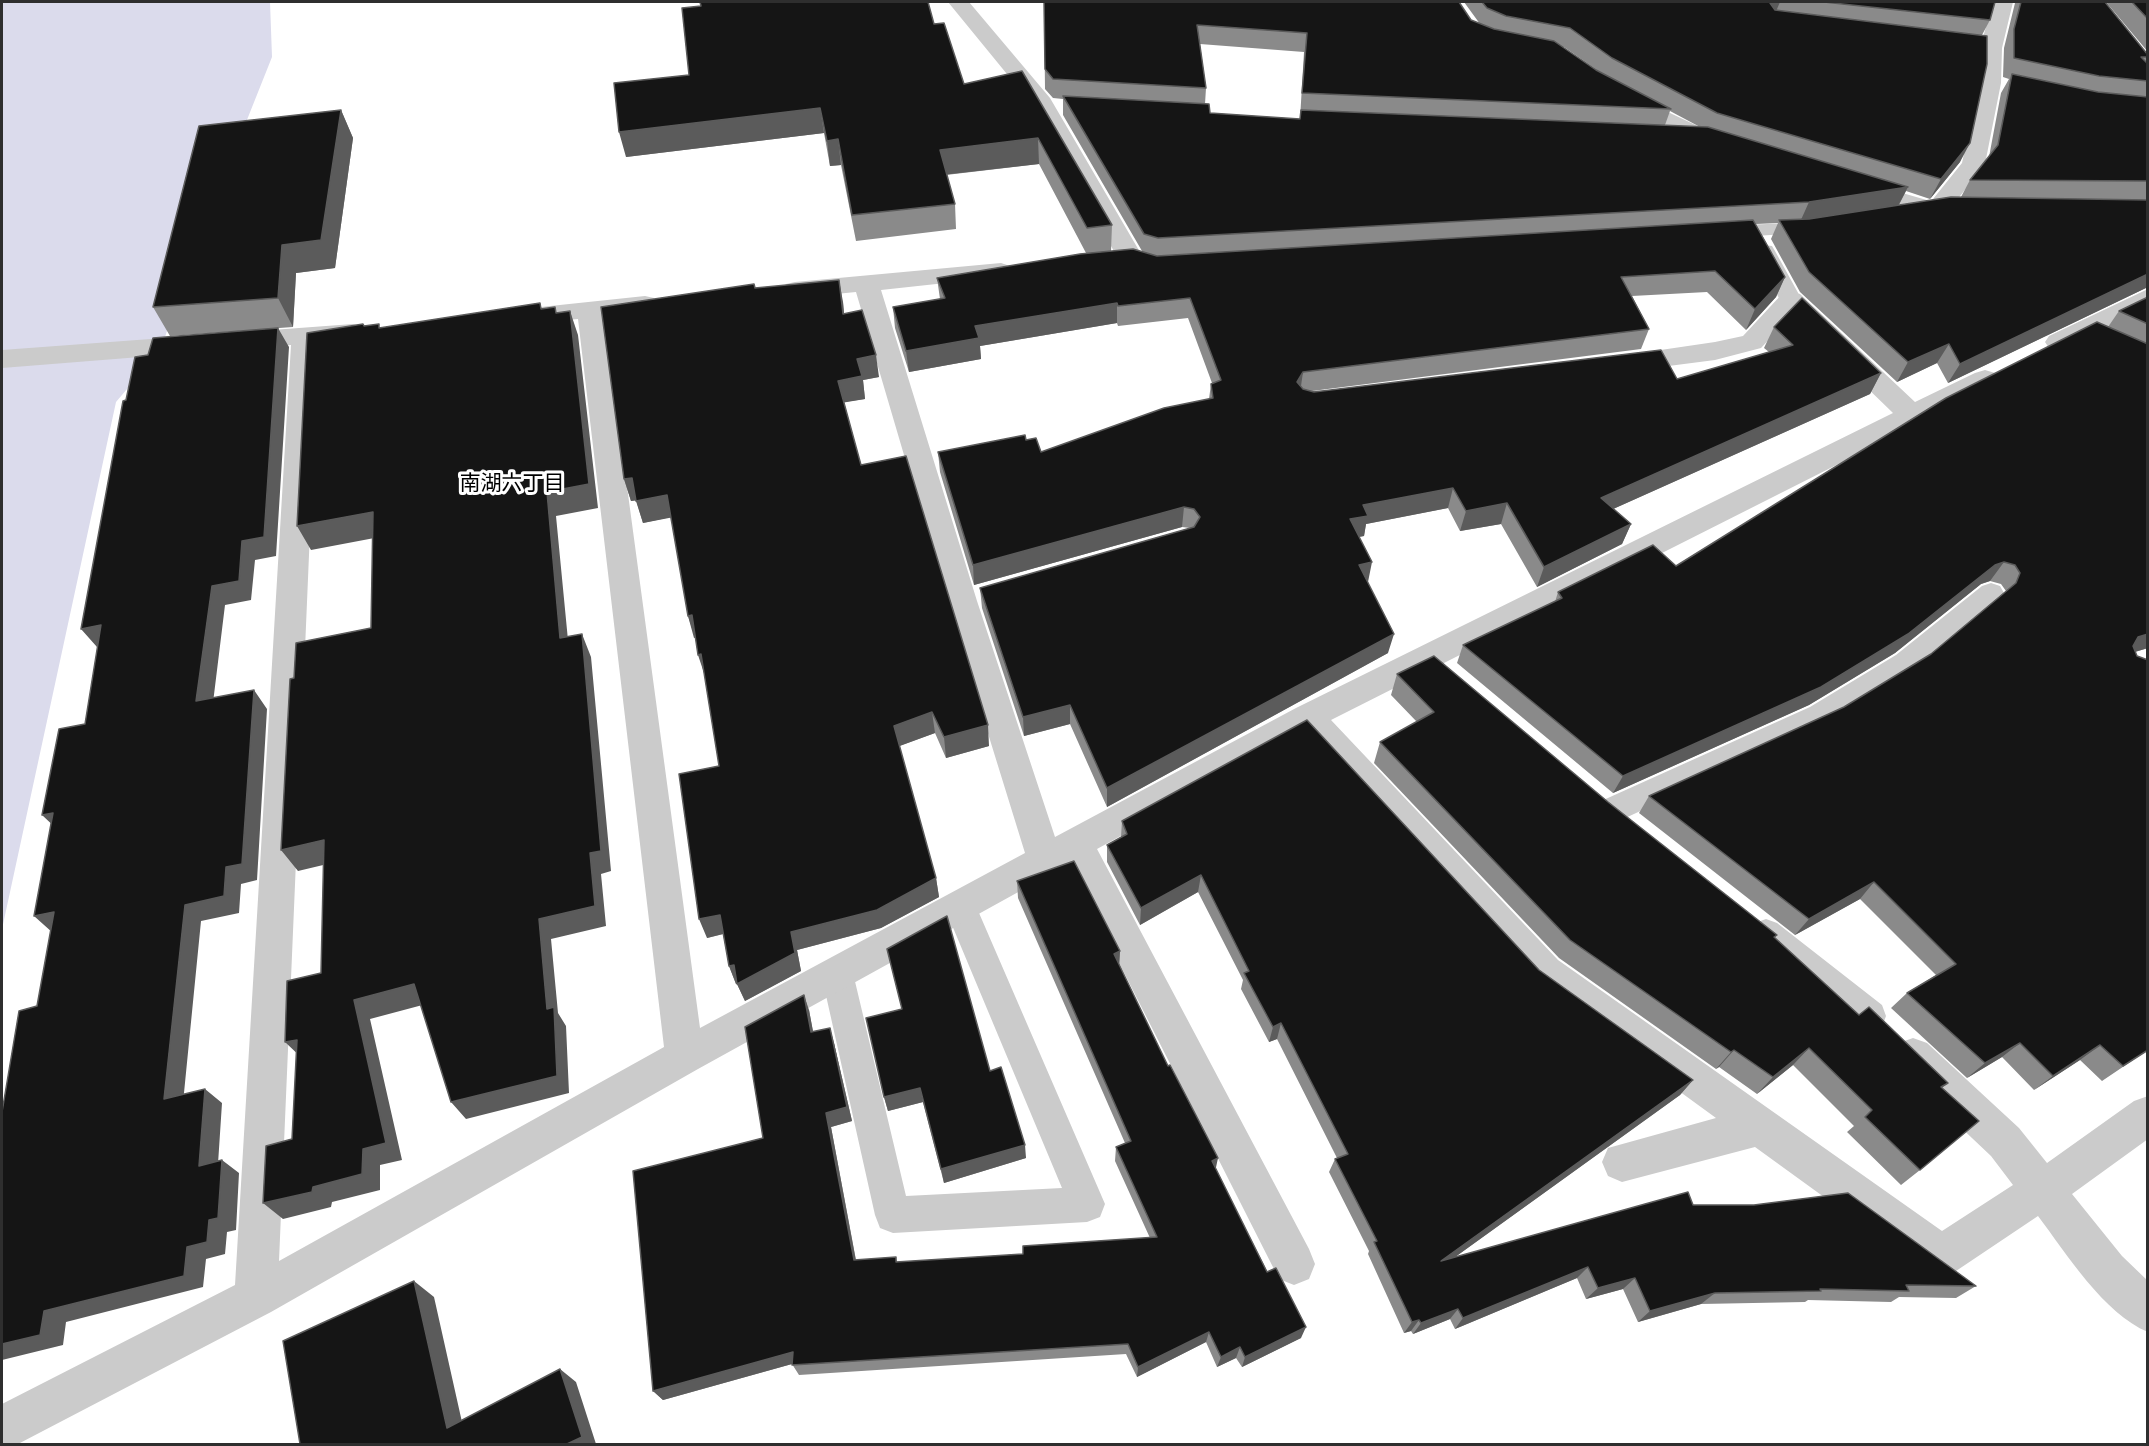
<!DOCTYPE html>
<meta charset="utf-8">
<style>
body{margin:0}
#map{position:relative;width:2149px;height:1446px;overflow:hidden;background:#fff;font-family:"Public Sans",sans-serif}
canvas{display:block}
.frame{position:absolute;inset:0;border:3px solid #2e2e2e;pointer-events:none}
</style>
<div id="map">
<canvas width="2149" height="1446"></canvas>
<div class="frame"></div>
</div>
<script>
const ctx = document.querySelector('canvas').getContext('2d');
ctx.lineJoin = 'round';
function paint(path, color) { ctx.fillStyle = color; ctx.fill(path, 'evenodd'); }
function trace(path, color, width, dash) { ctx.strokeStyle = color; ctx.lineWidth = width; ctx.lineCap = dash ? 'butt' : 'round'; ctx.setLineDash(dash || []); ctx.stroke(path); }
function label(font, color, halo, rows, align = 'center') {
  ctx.font = font + ' "Public Sans","Noto Sans JP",sans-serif'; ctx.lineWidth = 6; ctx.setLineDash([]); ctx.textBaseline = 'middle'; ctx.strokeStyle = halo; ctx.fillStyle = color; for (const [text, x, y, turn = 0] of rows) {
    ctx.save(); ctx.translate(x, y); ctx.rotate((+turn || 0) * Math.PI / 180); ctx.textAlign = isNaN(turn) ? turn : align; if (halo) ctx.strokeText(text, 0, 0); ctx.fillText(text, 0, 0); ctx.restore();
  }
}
paint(new Path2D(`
 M2,2H270L272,57L188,268L161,349L116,402L2,929Z`), '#dbdbec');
paint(new Path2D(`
 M1634,96L1721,137L1724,141L1721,145H1707L1627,106L1624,102Z
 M1864,182L1944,205L1947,209L1944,213L1937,215L1857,192L1854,188L1857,184Z
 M1813,222L1820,224L1824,228L1820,232L1721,238L1714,236L1710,232L1714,228L1721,226Z
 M1764,245L1772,246L1775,251L1802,300L1799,305H1783L1780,300L1753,251L1756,246Z
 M1991,583L2000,586L2004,593L2000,600L1916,671L1830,723L1621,820L1610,823L1599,820L1595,811L1599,802L1810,707L1896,655L1982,586Z
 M960,892L971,896L976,906L1105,1204L1100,1217L1087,1222L893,1233L880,1228L875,1215L821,973L826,963L837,958L848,963L853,973L906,1196L1062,1188L944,906L949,896Z
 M1766,919L1777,923L1882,1005L1886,1016L1882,1027L1870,1031L1858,1027L1755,943L1750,933L1755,923Z`), '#cbcbcb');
paint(new Path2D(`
 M948,2H969L1050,98L1144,259L1140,264L1097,270L1088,267L1084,262L1088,257L1115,253L1029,101Z
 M1993,2H2013L2002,48L2001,83L1985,164L1946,214L1937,216L1928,214L1925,209L1962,163L1979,83L1980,48Z
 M1001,263L1010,266L1014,271L1010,276L881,290L977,601L1055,837L1296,708L1893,413L1792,315L1761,348L1715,360L1622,372L1613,369L1609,363L1613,357L1715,342L1743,336L1782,294L1791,292L1800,294L1915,402L1975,373L1985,370L1995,373L1999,379L1995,385L1331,720L1558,960L1942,1231L2013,1185L1991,1156L1899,1069L1894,1056L1899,1043L1913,1038L1927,1043L2019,1128L2047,1163L2134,1101L2148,1096V1139L2072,1194L2122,1256L2148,1281V1332C2104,1314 2066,1253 2038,1216L1956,1271L1941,1277L1926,1271L1755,1147L1622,1182L1608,1176L1602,1162L1608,1148L1716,1118L1532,984L1304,735L1097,849L1309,1249L1315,1264L1309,1279L1294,1285L1279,1279L1069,864L698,1069L271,1312L18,1444H2V1404L235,1285L291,345L2,368V350L353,324L362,326L366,332L362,338L318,343L279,1261L664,1047L578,319L512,325L503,323L499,317L503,311L645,296L654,298L658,304L654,310L604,316L700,1028L1025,853L947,601L856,292L795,298L786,296L782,290L786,284L795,282Z
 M2148,289V307L2067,348L2058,350L2049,348L2045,342L2049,336Z`), '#cbcbcb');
paint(new Path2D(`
 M1044,2L1471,20L1480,24L1464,2H1995L1990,20L1982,35L1960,162L1930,199L1906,191L1899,205L1961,197L1970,180L1989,157L2001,93L2009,79L2003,77L2004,48L2015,3L2014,2H2105L2148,55V59L2146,62L2148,64V287L1948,383L1937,363L1897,382L1800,292L1771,239L1778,223L1756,224L1785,277L1776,297L1746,330L1707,292L1632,296L1649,329L1641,349L1312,391L1677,379L1769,352L1764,348L1774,327L1881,373L1870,394L1613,509L1631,524L1622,544L1537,587L1501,524L1460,531L1448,508L1366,524L1364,536L1359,537L1368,582L1388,653L1107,807L1070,724L1024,736L982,608L980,588L1190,528L1182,527L974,585L940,472L938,452L1026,440L1041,452L1209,399L1211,384L1212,383L1188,318L1118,326L1117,323L980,346L981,359L909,372L895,328L893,307L940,299L937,278L1086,253L1039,164L946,175L955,204L956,229L856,241L841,165L830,166L824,133L626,157L689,75L934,24L964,84L1022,71L1112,225L1111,251H1142L1063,115V99L1053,98L1045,89ZM1200,44L1304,52L1300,119L1210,113L1205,104L1206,88ZM1563,47H1564L1597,70ZM1670,111L1700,127L1665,125Z
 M2106,2H2148V52Z
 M341,110L353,138L335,268L296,273L293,327L170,336L153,307Z
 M755,288L843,302L844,314L879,377L863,380L865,399L844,402L861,465L989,746L946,758L935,733L899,746L936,878L939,897L881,928L797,950L801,971L745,1001L737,984H736L729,966L723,934L707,938L719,766L705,676L695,637L688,616L671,517L643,523L636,500L631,501L624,479Z
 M2148,297V648L2135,652L2137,656L2148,660V1050L2102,1081L2080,1060L2034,1090L2002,1057L1967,1078L1891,1008L1907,993L1936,975L1860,899L1795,935L1639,813L1649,796L1844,707L1931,654L2006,591L2001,584L1990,581L1981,584L1895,653L1809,705L1613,793L1457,663L1463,645L1555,602L1558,592L1676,566L2108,327L2119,311Z
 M1397,674L1608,802L1777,935L1775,938L1859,1015L1948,1083L1942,1088L1920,1170L1901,1185L1847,1132L1854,1126L1793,1065L1757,1094L1719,1067L1716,1069L1559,958L1374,763L1380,742L1417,722L1391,695Z
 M1122,821L1539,970L1693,1080L1680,1095L1455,1257L1693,1205L1976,1286L1956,1298L1899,1297L1891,1302L1808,1300L1805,1302L1701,1304L1638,1322L1623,1289L1586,1299L1577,1278L1455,1329L1450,1319L1413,1334L1411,1331L1404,1333L1368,1254L1369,1251L1329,1172L1335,1159L1337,1158L1277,1039L1269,1042L1241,989L1243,980L1198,892L1140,925L1107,862V845L1121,837Z
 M1017,881L1120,951L1119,964L1215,1168L1301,1338L1242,1367L1236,1358L1217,1367L1206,1342L1137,1377L1126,1354L799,1375L792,1364L663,1400L653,1391L763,1138L809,1010L813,1032L834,1043L852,1121L831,1127L856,1260L896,1257L897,1262L1023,1254L1150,1238L1115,1161L1116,1147L1125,1143L1018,898Z
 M887,949L990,1071L1026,1158L944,1183L923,1102L888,1111L884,1097L902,1009Z`), '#8a8a8a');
paint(new Path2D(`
 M1772,2H1780L1774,16L1770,3Z
 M820,108L824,133L626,157L619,132Z
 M341,110L353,138L335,268L296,273L293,327L278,298L282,245Z
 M1038,138L1039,164L942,175L940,150Z
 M838,139L841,165L830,166L827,141Z
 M1970,143L1960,162L1930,199L1941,179Z
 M1908,187L1898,206L1800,222L1809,202Z
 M2148,274V287L1948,383L1960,364Z
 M1785,277L1776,297L1746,330L1755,309Z
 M839,280L843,302L846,336L843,314Z
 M1117,303V323L980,346L981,359L909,372L906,351L975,326Z
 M570,311L578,335L598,508L556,516L570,661L560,638L547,492Z
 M278,328L289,347L276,556L255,560L251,600L225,605L211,719L196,701L212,586L242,541Z
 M1949,344L1937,363L1897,382L1908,362Z
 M876,355L879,377L863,380L865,399L841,403L838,381L857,359Z
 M1303,372L1300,393L1297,382Z
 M1881,373L1870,394L1593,518L1601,498Z
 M632,478L640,500L631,501L624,479Z
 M1453,488L1448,508L1366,524L1364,536L1346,539L1350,519L1363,505Z
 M667,495L674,517L643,523L636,501Z
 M1507,503L1501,524L1460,531L1466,511Z
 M1184,507L1182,527L974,585L973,565Z
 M373,512L385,536L311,550L297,526Z
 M1631,524L1622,544L1537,587L1544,567Z
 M1372,562L1368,582L1359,565Z
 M2004,562L1990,581L1981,584L1895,653L1809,705L1613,793L1623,776L1995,565Z
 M692,615L699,637L694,638L688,616Z
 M101,625L117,644L97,647L81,629Z
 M582,634L591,657L611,871L601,874L606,926L551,939L558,1013L566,1026L569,1093L466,1119L451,1102L547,1009L539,919L590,853Z
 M1394,634L1388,653L1107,807V788Z
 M2148,634V648L2121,656L2138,637Z
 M701,654L705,676L698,655Z
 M254,690L267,709L257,880L241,884L239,913L201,921L182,1113L164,1099L185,905L226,867Z
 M1070,705V724L1024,736L1023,717Z
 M932,712L935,733L897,747L894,726Z
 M988,725L989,746L946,758L944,737Z
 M53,813L60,832L42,815Z
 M324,840L340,861L298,871L281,850Z
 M1201,875L1198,892L1140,925L1141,908Z
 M936,878L939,897L881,928L797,950L801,971L745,1001L737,984H736L729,966L791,932Z
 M1874,882L1860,899L1795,935L1809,919Z
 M54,912L53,933L34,916Z
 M720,915L727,933L707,938L699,919Z
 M1120,951L1119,968L1114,954Z
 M414,984L430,1003L370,1019L402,1160L380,1165V1190L332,1202L331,1207L283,1219L263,1203L354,1000Z
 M804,995L809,1010L816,1047L811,1032Z
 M1281,1023L1277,1039L1269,1042L1273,1027Z
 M830,1028L834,1043L852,1121L831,1127L858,1272L854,1260L826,1113Z
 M297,1040L304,1060L285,1042Z
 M2020,1043L2002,1057L1967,1078L1985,1063Z
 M2100,1045L2080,1060L2034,1090L2053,1076Z
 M1809,1048L1793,1065L1757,1094L1773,1077Z
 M1734,1050L1719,1067L1716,1069L1731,1052Z
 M1693,1080L1680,1095L1433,1273L1441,1261Z
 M920,1088L923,1102L888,1111L884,1097Z
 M205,1089L222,1103L217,1179L199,1166Z
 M1025,1145L1026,1158L944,1183L941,1169Z
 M1218,1158L1215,1172L1212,1161Z
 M222,1160L239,1173L236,1230L227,1232L225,1254L206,1259L203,1287L66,1322L63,1345L2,1360V1344L44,1311L187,1247L209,1220Z
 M1588,1267L1577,1278L1455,1329L1463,1318Z
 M1635,1278L1623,1289L1586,1299L1598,1288Z
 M414,1281L434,1297L466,1440L447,1428Z
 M1715,1293L1701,1304L1638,1322L1650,1311Z
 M1458,1309L1450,1319L1413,1334L1421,1323Z
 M1419,1320L1411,1331L1404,1333L1412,1322Z
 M1306,1327L1301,1338L1242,1367L1245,1357Z
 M1209,1332L1206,1342L1137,1377L1138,1367Z
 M1240,1347L1236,1358L1217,1367L1221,1357Z
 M793,1352L799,1362L663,1400L653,1391Z
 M560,1369L576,1382L596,1444H567Z`), '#5b5b5b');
const building = new Path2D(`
 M700,2H928L934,24L944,23L964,84L1022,71L1112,225L1087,228L1038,138L940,150L955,204L852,215L838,139L827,141L820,108L619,132L614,83L689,75L682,8L701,6Z
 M1044,2H1459L1471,20L1494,29L1554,41L1596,70L1671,109L1302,93L1307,33L1197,25L1206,88L1053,79L1045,69Z
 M1482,2H1772L1770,3L1775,10L1987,36V64L1970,143L1941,179L1717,113L1612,58L1570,28L1506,16L1487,8Z
 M1824,2H1995L1990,20Z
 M2021,2H2105L2148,55V57H2141L2148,64V81L2099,76L2014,58V29Z
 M2132,2H2148V19Z
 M2012,74L2098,92L2148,97V181L1970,180L1998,145Z
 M1063,96L1209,104L1210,113L1300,119L1301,110L1708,127L1908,187L1809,202L1158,238L1144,234Z
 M341,110L321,240L282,245L278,298L153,307L199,126Z
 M1951,197L2148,200V274L1960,364L1949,344L1908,362L1809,272L1779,220L1809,219Z
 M1753,220L1785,277L1755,309L1715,271L1621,277L1649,329L1303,372L1297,382L1303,389L1314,392L1661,350L1677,379L1793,345L1774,327L1802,298L1881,373L1601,498L1631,524L1544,567L1507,503L1466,511L1453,488L1363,505L1368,516L1350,519L1372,562L1359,565L1394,634L1107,788L1070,705L1023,717L980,588L1194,527L1200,517L1194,509L1184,507L973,565L938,452L1025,435L1026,440L1036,438L1041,452L1164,408L1213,398L1211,384L1221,380L1190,298L1118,306L1117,303L975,326L979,338L906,351L893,307L945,298L937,278L1080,254L1133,249L1157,256Z
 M839,280L843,314L862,310L876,355L857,359L862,376L838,381L861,465L906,456L988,725L944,737L932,712L894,726L936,878L877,910L791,932L795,953L737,984L734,965L729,966L720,915L699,919L679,774L719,766L701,654L698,655L692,615L688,616L667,495L636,501L632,478L624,479L601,307L754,284L755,288Z
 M2148,297V324L2119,311Z
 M540,303L541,309L555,307L556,313L570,311L589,484L547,492L560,638L582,634L601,851L590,853L595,906L539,919L547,1009L554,1007L557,1076L451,1102L414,984L354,1000L386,1143L363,1149L362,1174L313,1187L312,1192L263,1203L266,1146L292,1139L297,1040L285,1042L287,981L321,973L324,840L281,850L290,679L294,678L296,643L371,628L373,512L297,526L307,333L363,324L364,326L379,324V328Z
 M2097,322L2148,344V634L2138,637L2133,646L2137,656L2148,660V1050L2123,1066L2100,1045L2053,1076L2020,1043L1985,1063L1907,993L1956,964L1874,882L1809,919L1649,796L1844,707L1931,654L2016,583L2020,573L2015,565L2004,562L1995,565L1908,634L1821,687L1623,776L1463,645L1562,598L1558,592L1653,545L1676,566L1946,398Z
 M278,328L264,537L242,541L239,581L212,586L196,701L254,690L242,864L226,867L224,896L185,905L164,1099L205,1089L199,1166L222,1160L218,1218L209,1220L207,1242L187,1247L184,1276L44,1311L40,1335L2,1344V1112L19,1011L37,1006L54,912L34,916L53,813L42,815L59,729L85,724L101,625L81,629L123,401L126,400L135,357L148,355L153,338Z
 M1434,656L1608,802L1777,935L1774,937L1859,1015L1869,1007L1948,1083L1941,1087L1979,1121L1920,1170L1865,1117L1872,1110L1809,1048L1773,1077L1734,1050L1731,1052L1570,940L1380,742L1434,712L1397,674Z
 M1307,720L1539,970L1693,1080L1441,1261L1688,1192L1693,1205H1754L1848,1193L1976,1286L1906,1285L1909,1291L1820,1289L1821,1291L1715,1293L1650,1311L1635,1278L1598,1288L1588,1267L1463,1318L1458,1309L1421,1323L1419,1320L1412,1322L1374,1242L1377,1241L1335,1159L1348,1154L1281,1023L1273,1027L1244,973L1249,971L1201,875L1141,908L1107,845L1127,834L1122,821Z
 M1074,861L1120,951L1114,954L1168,1066L1170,1065L1218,1158L1212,1161L1267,1272L1276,1268L1306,1327L1245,1357L1240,1347L1221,1357L1209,1332L1138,1367L1128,1344L792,1365L793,1352L653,1391L633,1171L763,1138L745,1027L804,995L811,1032L830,1028L847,1107L826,1113L854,1260L896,1257V1262L1023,1254V1246L1157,1237L1116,1147L1131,1141L1017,881Z
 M947,916L990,1071L1001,1067L1025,1145L941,1169L920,1088L884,1097L866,1018L902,1009L887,949Z
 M414,1281L447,1428L560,1369L582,1437L567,1444H300L283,1341Z`);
paint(building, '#151515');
trace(building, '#5b5b5b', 1.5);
label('21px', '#000', '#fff', [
 ["南湖六丁目",512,484]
]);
</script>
